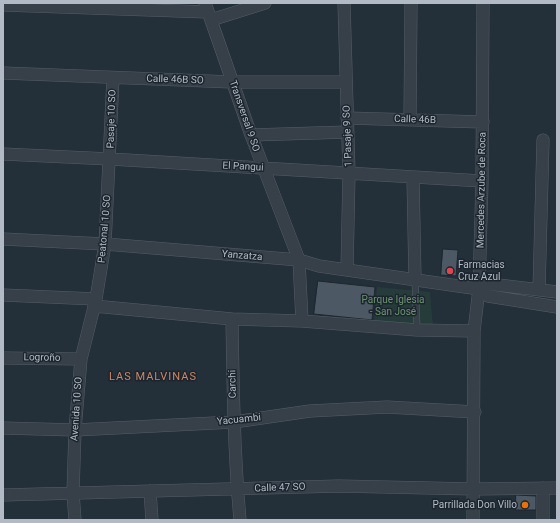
<!DOCTYPE html>
<meta charset="utf-8">
<style>
body{margin:0}
#map{position:relative;width:560px;height:523px;overflow:hidden;background:#232f39;font-family:Roboto,sans-serif}
canvas{display:block}
.frame{position:absolute;inset:0;border:4px solid #b2bbc5;pointer-events:none}
</style>
<div id="map">
<canvas width="560" height="523"></canvas>
<div class="frame"></div>
</div>
<script>
const ctx = document.querySelector('canvas').getContext('2d');
ctx.lineJoin = 'round';
function paint(path, color) { ctx.fillStyle = color; ctx.fill(path, 'evenodd'); }
function trace(path, color, width, dash) { ctx.strokeStyle = color; ctx.lineWidth = width; ctx.lineCap = dash ? 'butt' : 'round'; ctx.setLineDash(dash || []); ctx.stroke(path); }
function label(font, color, halo, rows, align = 'center') {
  ctx.font = font + ' Roboto,sans-serif'; ctx.lineWidth = 3; ctx.setLineDash([]); ctx.textBaseline = 'middle'; ctx.strokeStyle = halo; ctx.fillStyle = color; for (const [text, x, y, turn = 0] of rows) {
    ctx.save(); ctx.translate(x, y); ctx.rotate((+turn || 0) * Math.PI / 180); ctx.textAlign = isNaN(turn) ? turn : align; if (halo) ctx.strokeText(text, 0, 0); ctx.fillText(text, 0, 0); ctx.restore();
  }
}
paint(new Path2D(`
 M377,287L430,292L433,327L374,321Z`), '#263c3b');
const building = new Path2D(`
 M443,249L458,250L456,276L441,275Z
 M318,281L375,287L372,320L314,314Z
 M516,495L536,496V510H516Z`);
paint(building, '#4c5964');
trace(building, '#1e2730', 1);
const lane = new Path2D(`
 M415,279L417,330`);
const street = new Path2D(`
 M205,3L251,135L299,260L302,321
 M344,3L349,173L347,270
 M3,5L208,12
 M211,20L265,3
 M3,73L232,82H346
 M347,118L483,122
 M410,120L411,3
 M251,135L348,132
 M3,154L110,159L482,181
 M413,177L415,279
 M3,239L105,244L299,260L319,266L479,289L490,284L557,292
 M479,289L488,296L557,307
 M539,290L543,140
 M3,295L96,299
 M94,306L232,319L302,321L417,330L474,331
 M232,319C233,386 234,453 240,520
 M3,358L81,359
 M3,428L75,430L234,422L310,411L387,407L475,412
 M543,488V520
 M150,491L152,520
 M3,495L339,486L474,489L557,488
 M75,520L73,493L75,430L81,359L96,299L105,244L113,78
 M473,520L474,331L479,289L482,181L483,3`);
trace(lane, '#555e67', 7);
trace(street, '#555e67', 13);
trace(lane, '#374049', 6);
trace(street, '#374049', 12);
for (const [x, y, r, color] of [
 [450,271,4,"#e0444e"],
 [525,505,4,"#e8710a"]
]) { const dot = new Path2D(); dot.arc(x, y, r, 0, 2 * Math.PI); ctx.fillStyle = color; ctx.fill(dot); trace(dot, '#1c252e', 1.5); }
label('10px', '#b2bbc5', '#1c252e', [
 ["Calle 46B SO",175,80,2],
 ["Transversal 9 SO",244,116,71],
 ["Pasaje 10 SO",112,119,-88],
 ["Calle 46B",415,120,2],
 ["1 Pasaje 9 SO",348,136,-92],
 ["El Pangui",243,167,3],
 ["Mercedes Arzube de Roca",482,190,-89],
 ["Peatonal 10 SO",105,229,-85],
 ["Yanzatza",242,256,5],
 ["Logroño",42,358,1],
 ["Carchi",233,384,-91],
 ["Avenida 10 SO",77,409,-86],
 ["Yacuambi",239,420,-6],
 ["Calle 47 SO",280,488,-2]
]);
label('10px', '#b2bbc5', '#1c252e', [
 ["Farmacias",458,265],
 ["Cruz Azul",458,277],
 ["Parrillada Don Villo",517,505,"right"]
], 'left');
label('10px', '#6b9470', '#1c252e', [
 ["Parque Iglesia",393,300],
 ["- San José",393,312]
]);
ctx.letterSpacing = '1px';
label('11px', '#cc8766', '#1c252e', [
 ["LAS MALVINAS",153,377]
]);
ctx.letterSpacing = '0px';
</script>
